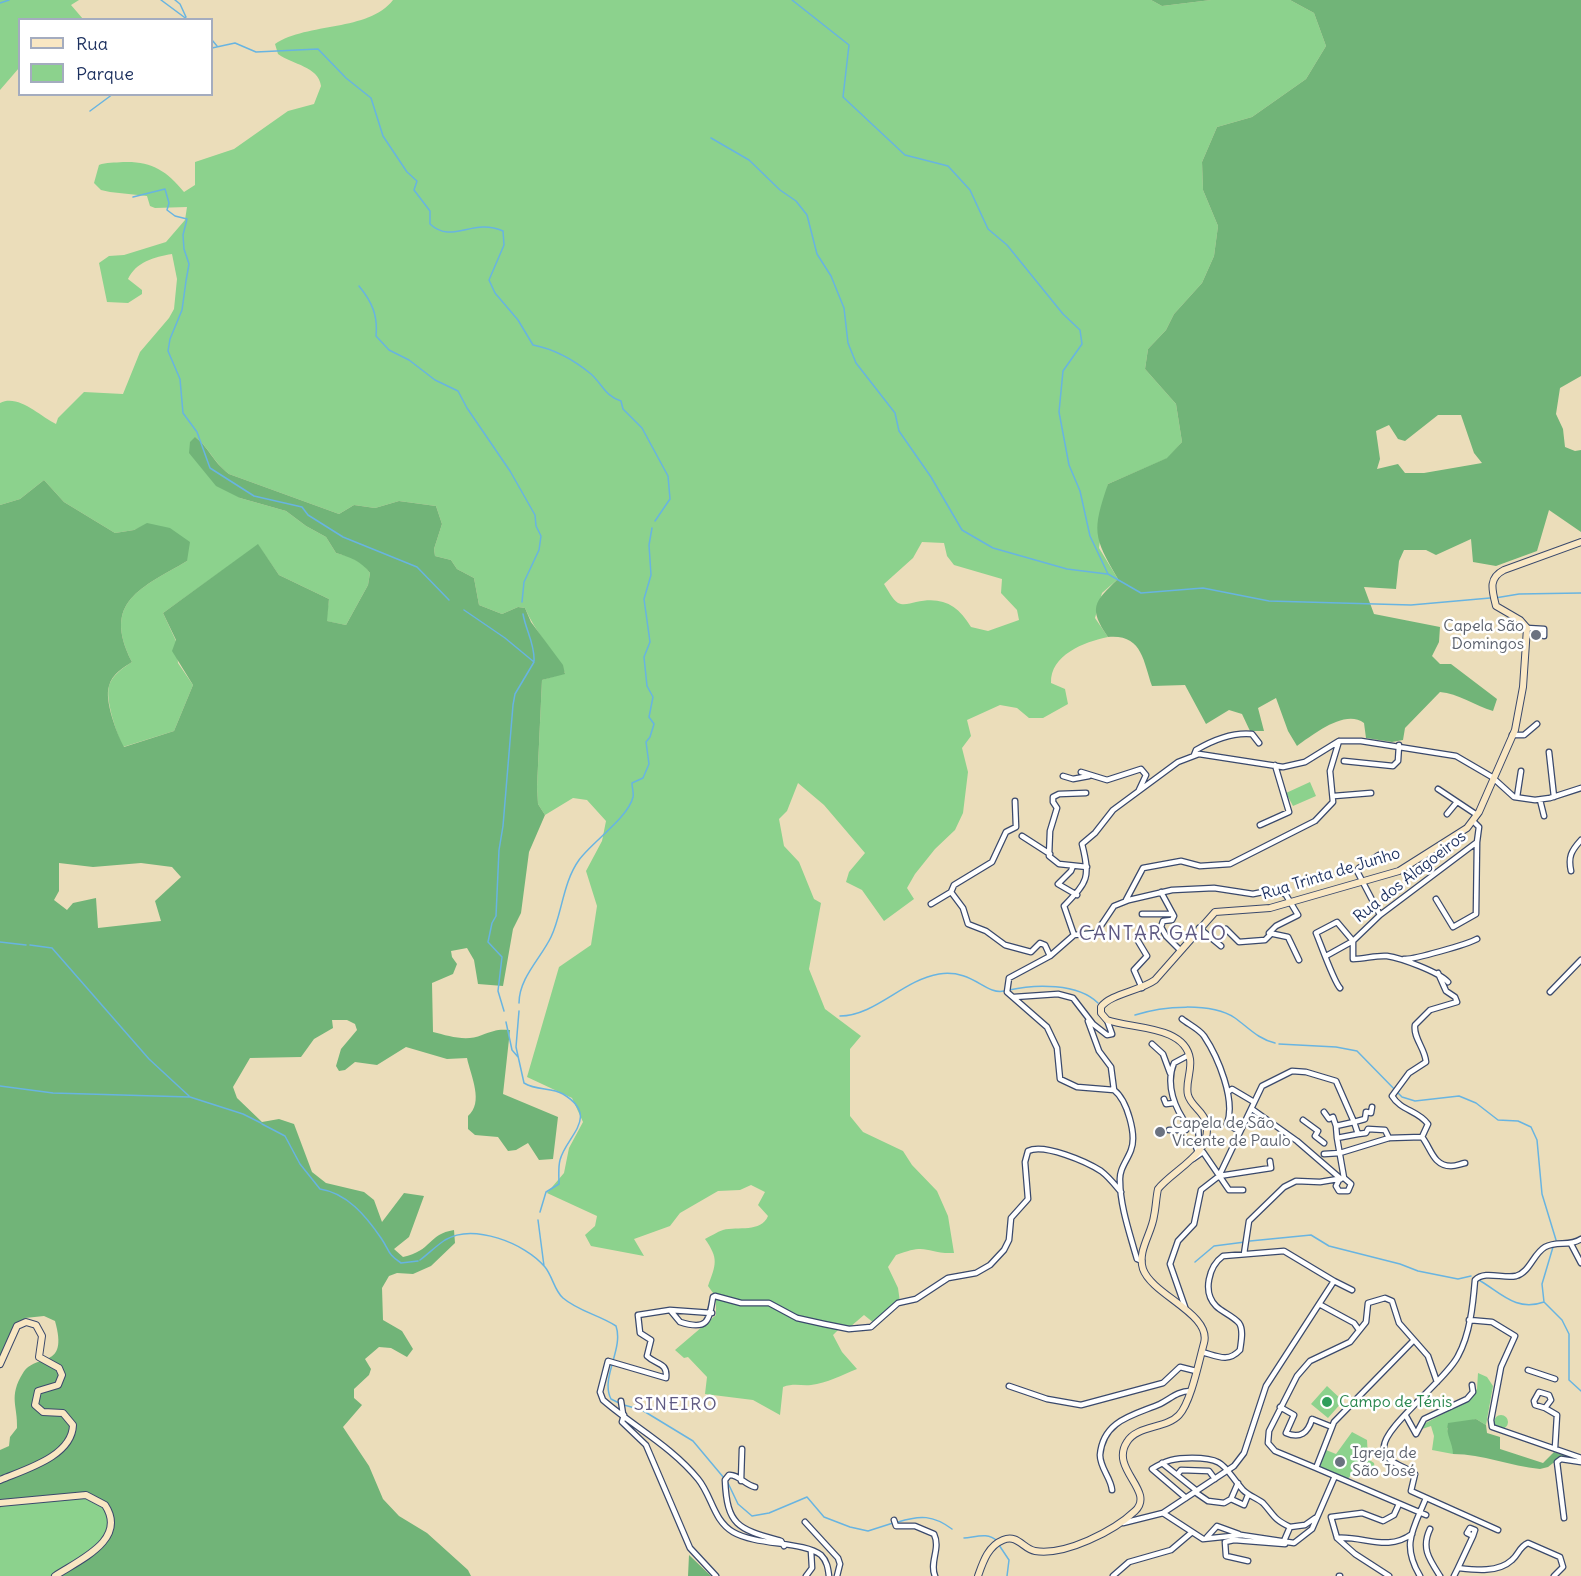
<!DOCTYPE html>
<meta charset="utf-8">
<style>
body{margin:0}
#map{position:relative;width:1581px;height:1576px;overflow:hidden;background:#ebddba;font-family:Delius,sans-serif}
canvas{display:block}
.legend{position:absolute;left:18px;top:18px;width:195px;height:78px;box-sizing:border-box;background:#fff;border:2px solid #a4acbf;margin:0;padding:8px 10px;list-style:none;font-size:18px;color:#1b2f5e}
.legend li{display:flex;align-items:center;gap:12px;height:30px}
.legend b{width:30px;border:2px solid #a4acbf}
</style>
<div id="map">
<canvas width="1581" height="1576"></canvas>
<ul class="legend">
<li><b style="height:8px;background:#f9e7c3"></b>Rua</li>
<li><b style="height:16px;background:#8cd28d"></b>Parque</li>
</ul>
</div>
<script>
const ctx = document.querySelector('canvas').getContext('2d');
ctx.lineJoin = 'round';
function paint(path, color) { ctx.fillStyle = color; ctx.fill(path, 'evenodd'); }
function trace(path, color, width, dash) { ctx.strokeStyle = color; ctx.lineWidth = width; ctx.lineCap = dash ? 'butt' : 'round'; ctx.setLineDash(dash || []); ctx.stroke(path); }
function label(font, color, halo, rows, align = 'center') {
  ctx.font = font + ' Delius,sans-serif'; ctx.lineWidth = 5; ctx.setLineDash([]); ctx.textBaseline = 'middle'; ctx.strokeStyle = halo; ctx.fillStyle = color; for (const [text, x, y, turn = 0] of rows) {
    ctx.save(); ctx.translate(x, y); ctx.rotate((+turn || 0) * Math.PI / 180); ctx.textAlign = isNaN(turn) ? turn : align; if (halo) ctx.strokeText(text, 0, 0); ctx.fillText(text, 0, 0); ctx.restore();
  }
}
paint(new Path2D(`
 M0,0H79L71,5L83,19L20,20L19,68L0,90Z
 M393,0H1151L1162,6L1211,0H1290L1314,13L1326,46L1306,79L1252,117L1217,127L1202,162L1203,190L1218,226L1214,256L1202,283L1174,314L1166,330L1148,349L1145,369L1176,404L1182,442L1168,458L1108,484L1099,548L1118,579L1102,593L1095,618L1108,637C1084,642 1050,655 1051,683L1065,689L1068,704L1043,718H1029L1017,708L1000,705L967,720L971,736L962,748L968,772L963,813L955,830L935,849L915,874L907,888L914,899L884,921L862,890L846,882L849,872L865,853L824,805L798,783L787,811L779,819L784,846L799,862L814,899L821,903L809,969L825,1009L861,1036L850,1049V1116L863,1132L903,1151L912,1165L937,1191L948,1216L954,1253C925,1254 929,1242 896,1255L888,1267L898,1288L900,1302L874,1323L864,1315L850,1327L839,1329L833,1335L842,1352L857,1369C842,1375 827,1383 811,1385C801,1386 794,1383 783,1387L780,1415L753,1400L705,1394L707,1377L688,1357L684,1358L675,1350L716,1315V1297L708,1286C716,1264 719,1259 705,1239C711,1236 717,1232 723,1230C738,1226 761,1233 768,1216L758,1205L765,1192L751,1185L740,1190L718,1191L680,1213L670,1226L634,1239L644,1256L591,1246L585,1235L595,1226L597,1216L547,1193L564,1173L569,1148L583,1122L572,1098L527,1077L559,967L591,945L597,906L586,871L602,841L606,821L587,800L573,798L545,815L538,804L537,787L542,680L565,673C553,650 535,632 525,608L518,607L502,614L479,605L474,578L457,569L451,560L435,556L434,549L442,524L436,506L399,501L375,508L354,505L339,514L229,474C213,462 209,447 195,437L240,498L286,511L306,526L326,537L336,553L351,557L364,565L370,573L368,585L346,625L326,621L329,599L279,575L258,545L163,613L176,641L178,663L193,685L174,731L123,747C117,734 105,700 109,686C112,675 123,668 132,662C101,601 142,588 187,561L147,524L134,530L115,533L64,502L44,480L20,499L0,505V403C19,394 39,416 56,424L58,418L84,392L123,394L140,352L169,318L174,309L177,279L172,254C154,257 136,262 128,279L142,290V294L128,303L107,302L99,263L109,256L124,255L166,242L185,220L187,207L155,208L150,206L147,196L110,192L101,190L94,183L99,165C106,162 115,163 123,162C151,161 166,170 184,192L195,185V162L234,149L288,111L314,104L321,86C318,66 293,65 278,54L275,44C308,22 368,32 393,0ZM922,542L944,543L947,556L954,565L1002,579L1001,593L1017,610L1019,620L988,631L971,627C958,605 942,596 916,602C910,603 904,606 898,603C892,599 888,590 884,584L913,558Z
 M1310,782L1316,796L1293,806L1286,793Z
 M1478,1373L1487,1377L1493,1386L1486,1425L1476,1419L1447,1428L1453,1446V1454L1432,1450L1434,1436L1431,1426L1422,1429V1425L1469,1400L1477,1389Z
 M1327,1386L1343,1401L1328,1418L1311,1404Z
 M1494 1422a7 7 0 1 1 14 0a7 7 0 1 1-14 0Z
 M1352,1432L1367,1440L1368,1459L1374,1463L1375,1470L1367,1469L1364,1474L1353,1470L1348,1480L1319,1468L1326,1450L1336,1454Z
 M91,1496L110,1512V1532L104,1543L57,1576H0V1508L8,1504Z`), '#8cd28d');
paint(new Path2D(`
 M1151,0H1211L1162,6Z
 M1290,0H1581V376L1560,388L1556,414L1563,429L1565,447L1575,451L1581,450V532L1549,510L1537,551L1496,566L1473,562L1471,539L1436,555L1426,550H1404L1399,561L1396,589L1364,587L1374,614L1440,627L1439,642L1432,656L1440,664H1451L1497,699L1493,711C1475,706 1458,693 1440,692L1405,728L1403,740L1392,742L1366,738L1364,723C1345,709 1314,734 1297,746L1288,731L1276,698L1258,708L1264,731H1250L1242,714L1229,710L1206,724L1185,685L1152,686C1143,660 1142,634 1108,637C1088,608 1094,602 1118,579C1093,536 1092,531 1108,484L1167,458L1182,442L1176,404L1145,369L1148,349L1166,330L1174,314L1202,283L1214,256L1218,226L1203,190L1202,162L1217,127L1252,117L1306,79L1326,46L1314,13ZM1438,415H1461L1474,453L1482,463L1424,473H1405L1398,464L1377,469L1380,459L1376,431L1389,425L1398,439L1405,441Z
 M195,437C209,447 212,461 229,474L339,514L354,505L375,508L399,501L436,506L442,524L434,549L435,556L451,560L457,569L474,578L479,605L502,614L518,607L525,608L531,622L563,665L565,674L542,680L537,787L538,804L545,815L529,852L521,913L513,929L503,986L478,984L474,960L467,948L451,951L452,957L457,964L453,974L432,983L433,1032C449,1036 466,1042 482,1035C493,1031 497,1029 510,1030L503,1094L558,1117L553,1159L539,1160L528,1143L516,1150L508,1151L498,1137L475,1135L468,1129V1116C484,1102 471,1077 467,1058L447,1059L406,1047L377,1065L355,1062L345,1070L339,1071L336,1066L341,1049L357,1030L355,1024L347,1020H332L333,1028L314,1039L301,1057L250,1058L233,1087L237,1098L262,1122L279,1119L294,1124L312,1172L326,1183L364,1192L374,1200L382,1222L404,1193L424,1196L409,1237L394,1249L403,1257C432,1251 428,1234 454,1230L455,1243L431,1266L413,1274L397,1273L389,1276L382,1288L383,1320L402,1331L413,1349L407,1357L391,1348L379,1347L365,1359L371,1369L369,1375L354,1389V1398L362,1405L343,1427L369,1466L383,1499L399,1516L427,1533L468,1570L471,1576H57L96,1551L110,1532V1512L91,1496L9,1504L0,1508V1450L9,1446L10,1437L17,1428C18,1406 8,1397 23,1373C36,1352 69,1371 55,1321L44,1316L25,1318L0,1365V505L20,499L44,480L64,502L115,533L134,530L147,523L170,528L190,542L187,561C142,588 101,601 132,662C123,668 112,674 109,686C104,700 117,734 124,747L174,731L193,685L172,651L176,640L163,613L258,544L279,575L329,599L327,621L346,625L368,585L370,573C361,561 350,557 336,553L326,537L306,526L286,511L240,498L216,486L189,453L190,442ZM59,863L93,867L141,863L172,867L181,877L155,901L161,921L98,928L96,898L73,903L67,910L54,900L59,891Z
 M1476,1419L1486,1425L1487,1433L1500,1437V1449L1543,1463L1554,1452L1577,1460H1557L1548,1467L1540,1469C1510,1466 1483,1454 1453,1454C1453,1443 1445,1434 1448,1423Z
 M689,1555L711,1576H688Z`), '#71b478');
trace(new Path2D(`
 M161,0L188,20
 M175,0L180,4L186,17
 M792,0L849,45L843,97L905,155L948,166L970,190L988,229L1007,245L1063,314L1080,330L1082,344L1063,371L1059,412L1069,465L1080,491L1090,536L1108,574L1141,593L1203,588L1269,601L1411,605L1490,598
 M0,3L9,0
 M212,40L217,46
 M212,48L235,43L256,52L318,49L346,78L371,98L383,136L407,172L417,181L414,190L430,211V224C453,245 472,217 503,231L504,245L489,280L495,293L518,320L533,345C554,349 574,360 591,374C603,385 605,396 621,401L623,409L642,428L668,476L670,499L655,521
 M90,111L113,94
 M711,138L749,160L780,190L796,201L807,215L817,254L831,276L844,308L848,343L856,363L895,413L899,431L931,477L962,530L993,548L1067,569L1107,574
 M133,197L165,189L169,203L167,210L175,216L187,219L183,235L184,249L189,264L186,281L182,310L170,339L168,351L180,379L183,413L197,432L210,468L254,496L302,507L308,515L343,537L417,567L449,600
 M359,286C372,302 378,315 376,336L389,350L409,360L435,380L458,391L467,408L510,471L535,515L536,526L541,536L539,550L524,582L522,602
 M1495,598L1519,594L1581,593
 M464,610L505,638L534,662L515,694L513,705L503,826L499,850L496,916L492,923L488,942L502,957L498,991L504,1011
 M523,614C526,631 535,644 534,661
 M0,942L26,945
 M30,945L52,948L149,1059L189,1096
 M1009,990C1035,984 1078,983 1098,1003
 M519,1003C519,978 541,958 551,937C562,914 563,882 579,860C592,842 628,818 633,797C634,793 632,788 632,783L643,778L649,764L646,742L650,737L654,724L649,717L653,697L647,686L644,657L650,642L644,599L651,575L649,545L652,528
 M519,1011L516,1047L524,1083C537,1091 551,1087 563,1094C601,1117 566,1136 560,1160C558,1168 559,1176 559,1184L546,1192L540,1212
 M1135,1015C1162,1006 1211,1002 1235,1018C1249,1028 1258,1039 1275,1043
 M840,1016C875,1016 903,980 939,974C973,969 985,995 1004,991
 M506,1022L512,1050L518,1057
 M1279,1044L1336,1047L1357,1051L1402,1097L1415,1101L1459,1096L1476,1103L1498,1120L1518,1121L1531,1127L1537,1140L1542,1194L1556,1240
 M0,1086L53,1093L190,1097L243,1114L261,1123
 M262,1124L285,1136L300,1164L320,1189C347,1193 366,1216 381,1238C390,1251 387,1254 401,1263L418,1261
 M538,1220L544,1266
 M1250,1241L1311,1235L1329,1246L1400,1264L1418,1271L1458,1279L1471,1276
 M1553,1247L1542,1284L1544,1302L1562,1320L1569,1334V1380L1581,1391
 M420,1260C428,1254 436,1246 445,1240C473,1223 525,1243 545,1267C553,1277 554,1290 563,1298C578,1311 599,1315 616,1326C624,1349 600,1378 611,1399L619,1403
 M1195,1262L1214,1246L1245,1242
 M1479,1280C1501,1293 1516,1312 1544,1302
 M624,1405L642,1410L693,1441L724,1478
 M727,1481L738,1504L752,1516L769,1513L807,1497L824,1517L850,1527L868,1531L893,1523
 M898,1522C920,1515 933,1515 952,1529
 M964,1538C976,1537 988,1532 997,1541
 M999,1545L1009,1560L1007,1576`), '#68b4e1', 1.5);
const street = new Path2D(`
 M1527,628L1544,629V636
 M1512,735H1524L1537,724
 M1549,752L1554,797
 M1194,755L1196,750C1213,740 1232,732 1252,734L1259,743
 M1344,761L1393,766L1398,761L1399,745
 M1081,772L1107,780L1141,769L1146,775L1139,790
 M1063,776L1073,779L1089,776
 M1438,789L1477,815
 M1086,793L1059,794L1053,797V802L1057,808L1050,831L1049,856L1059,864L1087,867
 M1334,796L1371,793
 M1517,797L1521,771
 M1540,800L1544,816
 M1015,801L1016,827L1006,832L992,862L954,885L951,892L963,908L968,924L986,931L1005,945L1031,952L1040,943L1045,945L1050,956
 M1447,814L1457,802
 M1260,825L1289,812L1275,765
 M1022,836L1050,854
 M1379,855L1359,868L1357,871L1380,915
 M1073,866L1071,871L1058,884L1077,895
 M1571,871C1568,857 1571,851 1581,840
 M1161,892L1174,916L1172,920L1163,921L1161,927L1166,936L1180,950
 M1436,899L1453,927L1476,914L1477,842
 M1126,900L1143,868L1181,861L1200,866L1230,864L1315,821L1333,802L1330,771L1339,741
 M931,904L951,892
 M1142,914H1173
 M1199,928L1221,946
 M1226,929L1239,942L1265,940L1270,935
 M1074,935L1050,956L1009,978L1007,992L1047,1027L1057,1048L1060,1079L1077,1087L1114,1090
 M1138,941L1147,956L1134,970L1142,988
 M1326,956L1353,941L1337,922L1316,933C1321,945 1334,982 1340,988
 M1404,959C1413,960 1468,944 1477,939
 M1299,960L1288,937L1269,933L1276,926L1298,915L1286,895L1277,889L1253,894L1214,888L1172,890L1129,900L1114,906L1096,933L1074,935L1064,906C1087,882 1091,879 1082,844L1095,833L1113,810L1178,762L1199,754L1283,767L1305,762L1339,741H1361L1456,756L1492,777L1514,797L1535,800L1550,798L1581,788
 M1448,982C1439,972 1401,958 1387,956C1376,955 1365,959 1353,959V941L1380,915L1477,842L1479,827L1474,822
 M1550,992L1581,960
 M1014,997L1058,994L1073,998L1093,1024L1107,1035L1112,1034L1107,1020
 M1182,1019C1188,1024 1199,1029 1204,1036C1218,1057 1236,1100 1227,1124L1239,1131
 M1088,1021L1099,1051L1111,1067L1114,1090
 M1152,1044L1163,1054L1170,1073
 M1114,1090C1127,1100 1137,1135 1131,1150C1127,1161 1119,1169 1120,1181C1120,1203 1128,1228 1134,1249L1137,1259L1142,1261
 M1228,1092L1232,1089L1254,1102
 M1164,1099L1166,1104L1174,1103
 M1372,1107L1371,1113L1366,1112L1365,1119L1354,1122L1358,1134L1366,1133L1368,1129L1385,1130L1389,1138
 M1252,1109L1297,1141L1341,1179
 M1324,1112L1329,1119L1333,1117L1336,1126
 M1303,1120L1318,1131L1315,1136L1324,1143
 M1188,1126C1175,1109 1165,1085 1174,1063L1189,1055
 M1169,1130H1186L1188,1126L1198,1125L1199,1142L1196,1147L1198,1152
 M1422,1137C1431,1148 1433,1166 1451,1166C1456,1166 1460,1164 1465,1163
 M1337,1138L1344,1178
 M1324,1154L1340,1153L1389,1138L1422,1137L1428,1124C1418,1110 1401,1111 1392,1096L1409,1073L1426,1062C1425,1048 1413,1038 1415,1025L1430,1010L1457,1002L1455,997L1446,991L1438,973
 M1193,1159L1203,1152L1229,1190H1243
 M1219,1176L1271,1168L1270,1161
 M1571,1244L1581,1263
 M1244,1254L1249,1221L1284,1187L1296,1181L1320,1182L1344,1178L1351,1184L1348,1191H1339L1336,1186L1339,1180
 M1334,1281L1352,1290
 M1385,1298L1392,1301L1399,1323L1414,1340L1334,1422L1316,1468L1275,1451L1268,1443L1269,1431L1297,1376L1310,1361L1350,1342L1366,1322L1368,1303Z
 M1319,1304L1354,1323L1359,1330
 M1185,1307L1170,1264L1178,1241L1194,1224L1201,1190L1219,1176L1262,1086L1292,1071L1306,1072L1336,1081L1354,1122L1336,1126L1337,1138L1358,1134
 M670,1310L712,1313
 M1469,1320L1492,1322L1515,1336L1501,1367L1491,1420L1492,1427L1581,1458
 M1414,1340L1428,1356L1437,1382
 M1528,1370L1555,1379
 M1009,1386L1047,1399L1081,1405L1163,1383L1180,1367L1196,1371
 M621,1401L623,1414
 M1280,1407L1294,1415L1286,1433C1300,1439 1308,1433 1312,1419L1332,1427
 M1545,1408L1535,1405L1534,1401L1539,1392L1549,1395L1551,1400L1545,1408L1557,1415L1555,1448
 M624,1415L622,1422L646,1445L690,1548L716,1576
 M1406,1416L1416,1434L1424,1419L1467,1399L1473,1392L1472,1385
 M1162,1463L1197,1491
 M1316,1468L1426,1515
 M1177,1475L1181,1470L1209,1471L1215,1479
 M741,1481L742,1449
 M755,1487C745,1485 738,1474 729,1475L725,1480C727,1527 739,1529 781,1541L784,1546
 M1112,1490C1111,1478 1100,1468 1100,1455C1103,1420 1134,1415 1160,1404C1170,1399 1178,1391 1190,1391
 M1195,1492L1208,1501L1224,1503L1231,1499L1238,1483
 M1186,1498L1152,1469C1166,1460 1175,1458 1192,1458C1226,1458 1223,1467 1243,1490C1249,1496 1257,1498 1263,1503C1274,1515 1273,1519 1290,1527
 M1231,1499L1244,1505L1248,1495
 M1399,1504L1394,1515L1383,1521L1362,1513L1331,1517L1337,1538C1365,1536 1387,1552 1412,1534
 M1163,1513L1203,1539L1241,1535L1294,1543L1312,1529L1335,1476
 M1564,1518L1557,1462L1561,1459L1581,1462
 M894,1520L896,1526H915L934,1534C941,1549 929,1562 935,1576
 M805,1522L838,1558L840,1564L837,1576
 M1123,1523L1163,1513L1234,1466L1244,1453L1266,1386L1334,1281L1284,1251L1223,1256C1209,1266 1202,1292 1216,1306C1222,1312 1233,1316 1239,1323C1244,1330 1241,1342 1240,1350C1228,1363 1217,1356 1202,1352
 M1290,1527L1305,1525L1315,1518
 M1430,1529C1421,1548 1429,1559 1440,1576
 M1498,1530L1411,1491L1415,1474C1406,1466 1384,1463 1384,1448C1382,1428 1446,1380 1458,1356C1470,1334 1473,1305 1475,1280C1485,1270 1503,1279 1516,1276C1530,1272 1533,1254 1545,1247C1557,1240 1569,1247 1581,1239
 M1207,1537L1217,1526L1239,1534
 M1337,1538L1355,1554L1389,1576
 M1284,1541L1290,1527
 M1248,1561L1226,1556L1225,1542L1234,1540L1285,1544
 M1458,1568L1473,1536L1475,1530L1470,1528L1467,1533L1473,1536
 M806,1576L812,1568L811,1551
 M829,1576C828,1568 827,1561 821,1555C803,1541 757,1546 733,1532C713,1520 712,1496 698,1479C671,1446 634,1427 603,1400L600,1392L608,1361L666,1378C668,1362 656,1365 647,1356L651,1340L640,1333L638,1315L670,1310L680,1322C708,1331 709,1321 713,1297L715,1296L741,1303H769L797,1318L824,1324L849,1329L871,1327L898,1303L916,1299L948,1278L976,1273L990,1265L1004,1250L1009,1240L1011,1218L1028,1199L1025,1162L1028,1151C1044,1143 1087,1162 1101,1171C1109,1177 1115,1185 1121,1192
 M1113,1576L1129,1562L1171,1550L1191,1533
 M1339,1576H1340
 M1420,1576C1401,1544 1413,1530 1426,1498
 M1454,1576L1458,1568C1475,1570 1498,1573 1512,1560C1519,1554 1519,1547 1528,1543L1560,1557L1563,1567L1554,1576`);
const secondary = new Path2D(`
 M0,1364L17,1326L26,1322L36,1325L42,1336L39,1357L59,1368L62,1375L58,1385L38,1391L35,1405L43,1412L63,1413L73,1425C72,1457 23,1470 0,1480
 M0,1503L86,1495L105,1505C128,1540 79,1560 55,1576
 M978,1576C983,1562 988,1546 1003,1540C1018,1534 1023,1549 1035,1551C1065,1556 1114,1531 1135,1511C1156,1491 1109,1469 1127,1442C1137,1425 1166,1429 1179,1415C1191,1402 1199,1361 1204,1343C1212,1314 1152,1295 1143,1269C1137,1251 1152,1233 1154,1216C1156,1207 1156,1198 1158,1189C1174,1169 1214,1153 1206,1122C1203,1111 1191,1106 1188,1095C1185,1084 1192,1071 1190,1059C1185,1025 1131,1029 1107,1020L1101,1013V1007C1110,994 1140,991 1155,980L1215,912L1270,908L1399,871L1467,828L1479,812L1515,730L1523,687L1527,628L1520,620L1496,606C1492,590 1488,578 1504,570L1581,542`);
trace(street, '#3a496c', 7);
trace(secondary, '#3a496c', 8);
trace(street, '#fff', 4.5);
trace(secondary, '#f9e7c3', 6);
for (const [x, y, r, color] of [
 [1536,635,6,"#6b7280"],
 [1160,1132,6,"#6b7280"],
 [1327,1402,6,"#2e9e5b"],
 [1340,1462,6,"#6b7280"]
]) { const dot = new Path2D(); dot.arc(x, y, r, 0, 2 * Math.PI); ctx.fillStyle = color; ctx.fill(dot); trace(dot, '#fff', 2); }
label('16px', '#5b616d', '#fff', [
 ["Capela São",1524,626,"right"],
 ["Domingos",1524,644,"right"],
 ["Capela de São",1172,1123],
 ["Vicente de Paulo",1172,1141],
 ["Igreja de",1352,1453],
 ["São José",1352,1471]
], 'left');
label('16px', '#1b2f5e', '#fff', [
 ["Rua Trinta de Junho",1331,874,-17],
 ["Rua dos Alagoeiros",1410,877,-38]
]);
label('16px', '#27864d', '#fff', [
 ["Campo de Ténis",1339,1402]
], 'left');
ctx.letterSpacing = '1.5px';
label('18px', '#5e5982', '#fff', [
 ["SINEIRO",676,1405]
]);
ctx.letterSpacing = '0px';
ctx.letterSpacing = '1.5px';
label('20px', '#5e5982', '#fff', [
 ["CANTAR GALO",1153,934]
]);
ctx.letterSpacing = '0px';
</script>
